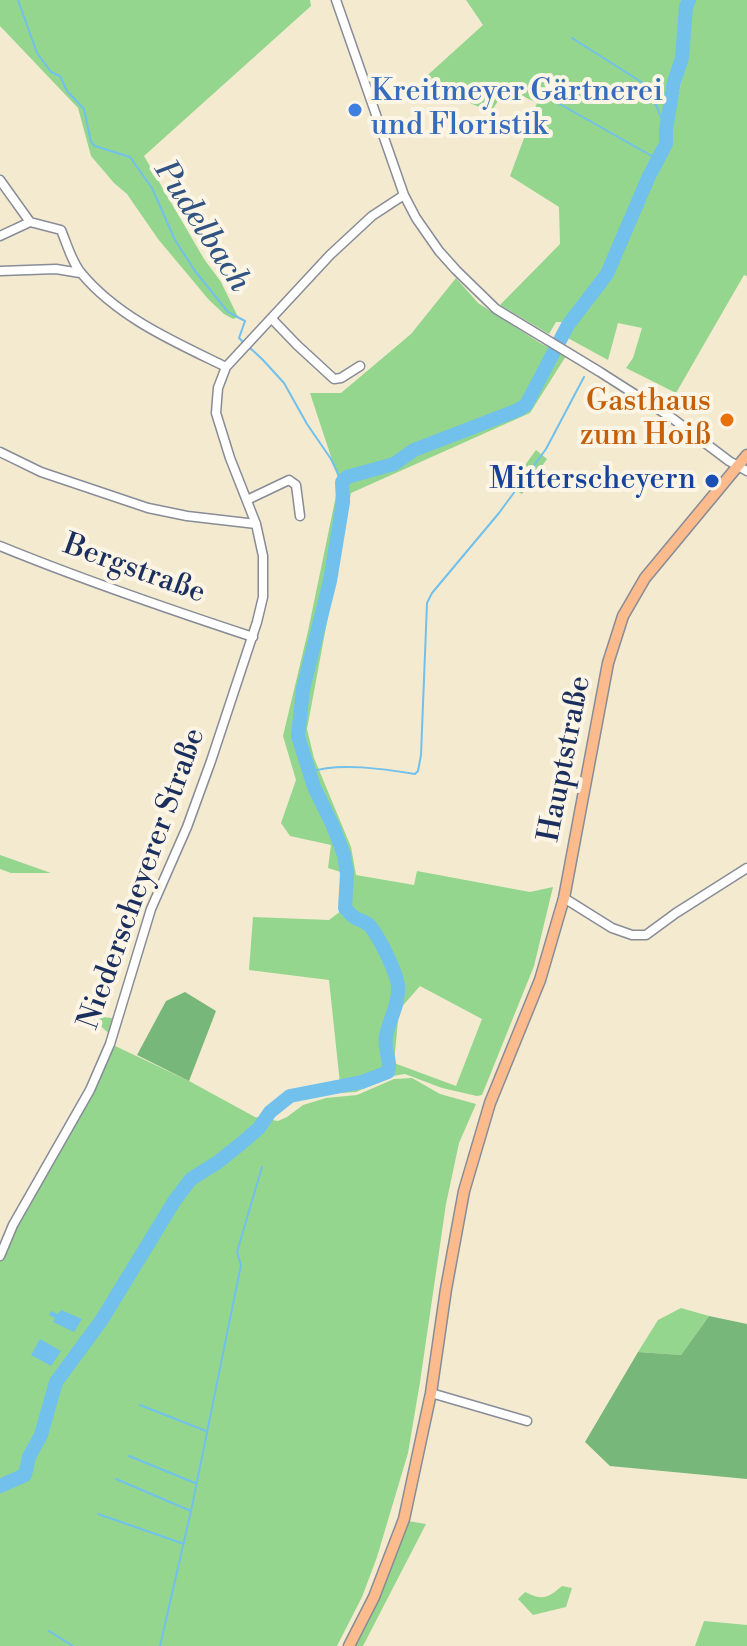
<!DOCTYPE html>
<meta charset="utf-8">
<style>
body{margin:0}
canvas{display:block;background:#f3ead0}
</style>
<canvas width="747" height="1646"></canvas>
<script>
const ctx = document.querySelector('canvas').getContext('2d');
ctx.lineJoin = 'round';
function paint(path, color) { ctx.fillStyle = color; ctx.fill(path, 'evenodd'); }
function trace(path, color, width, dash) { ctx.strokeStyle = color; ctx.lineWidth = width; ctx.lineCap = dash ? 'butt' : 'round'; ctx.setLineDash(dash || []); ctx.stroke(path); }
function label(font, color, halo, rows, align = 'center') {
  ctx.font = font + ' "Libre Bodoni",serif'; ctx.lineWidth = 8; ctx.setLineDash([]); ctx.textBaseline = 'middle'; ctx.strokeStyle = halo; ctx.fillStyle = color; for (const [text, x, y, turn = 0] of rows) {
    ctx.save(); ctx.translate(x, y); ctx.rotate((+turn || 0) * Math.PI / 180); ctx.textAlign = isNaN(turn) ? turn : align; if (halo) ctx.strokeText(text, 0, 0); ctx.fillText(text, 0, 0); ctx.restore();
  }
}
paint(new Path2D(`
 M0,0H310L311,6L144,156L204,259L221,282L238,317L233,319L224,314L209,300L158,239L127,194L114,183L91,156L78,108L0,26Z
 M466,0H689L686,7L682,58L666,144L657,159L645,172L602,271L565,322H556L549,334L500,305L560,244L559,207L510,176L537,103L506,88L491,112L420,82L483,25Z
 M692,0H747V276L744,275L676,393L626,368L633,358L642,328L618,323L608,360L566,337L586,307L607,281L663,159L671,132L686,59L689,9Z
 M456,278L478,303L540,343L566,356L530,413L351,493L307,729L314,758L351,847L356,875L414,885L417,871L530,892L553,887L534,966L482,1095L477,1096L442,1088L405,1074L393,1076L356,1092L341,1093L329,980L249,970L253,917L329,920L345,908L347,874L328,868L331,845L290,836L281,823L296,780L283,736L308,631L339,481L310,393H341L411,334ZM420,986L482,1019L456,1086L394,1063L399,1010Z
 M536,450L547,459L522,494L509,487Z
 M0,855L51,873H11L0,869Z
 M88,1015L119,1019L111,1043V1044L189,1081L255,1117L278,1121L287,1117L303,1105L326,1098L357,1095L394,1079L412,1078L440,1094L476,1104L459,1143L446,1204L420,1382L408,1453L377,1557L362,1597L337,1646H0V1256L13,1225L90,1090L113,1037Z
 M681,1308L709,1316L681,1355L638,1352L658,1320Z
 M408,1521L426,1524L363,1646H354L387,1578Z
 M562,1586L572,1588L566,1607L533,1615L518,1599L525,1592C543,1601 548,1598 562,1586Z
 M704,1621L747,1625V1646H695Z`), '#94d68e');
paint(new Path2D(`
 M185,992L216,1011L189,1081L137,1055L166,1001Z
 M709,1316L747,1324V1479L610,1466L585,1442L638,1352L681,1355Z`), '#77b779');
paint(new Path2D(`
 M61,1310L82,1319L74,1332L53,1322L55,1318L49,1315L51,1311L58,1314Z
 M40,1339L61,1351L51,1366L31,1355Z`), '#72c0ec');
trace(new Path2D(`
 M18,0L37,53L51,72L60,76L67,91L84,109L91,142L95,146L130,157L152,188L175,240L195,271L228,312L245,321L239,338L243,342
 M572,38L646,85L650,91L666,129
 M558,103L657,159
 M248,346L263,360L284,383L307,424L331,459L342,482
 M310,772C338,762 385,769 415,774L418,771L421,755L427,603L432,593L499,513L546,449L584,377
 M140,1405L206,1431
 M129,1456L195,1483
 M116,1479L191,1511
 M98,1514L184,1544
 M49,1631L73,1646
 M160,1646L191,1511L241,1265L237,1252L262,1167`), '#72c0ec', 2);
trace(new Path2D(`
 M0,1486L25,1475L29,1457L41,1435L56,1382L101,1321L175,1200L191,1179L218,1162L243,1142L259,1128L270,1112L290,1096L362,1082L388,1072C392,1061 383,1049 386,1036C389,1020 399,1005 398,988C398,974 379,937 370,926C365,921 360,921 354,917C353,917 346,909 345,908L347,874L344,855L333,826L314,787L298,736L303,689L330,581L343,502L342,482L347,477L394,464L414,450L518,410L526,405L568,325L607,274L649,176L666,144V129L674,82L682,58L686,7L689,0`), '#72c0ec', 14);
const minor = new Path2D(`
 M336,0L404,195L416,218L439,251L456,270L496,309L600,372L672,418L729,461L747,471
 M0,180L30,222
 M0,236L30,222L61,230C67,244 72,263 82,274C119,318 175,342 226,367
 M0,271L56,269L80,273
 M272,319L297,345L334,379L341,378L360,366
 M0,452L41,472L148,508L187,516L256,524
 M247,500L289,480L296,485L300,516
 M0,546C83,580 168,609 253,637
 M564,898L612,928L632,935H646L676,913L747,868
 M0,1256L13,1225L90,1090L110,1044L151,909L187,827L211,761L257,622L263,597V556L256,524L230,458L216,413L218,388L226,367L330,255L372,216L404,195
 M431,1393L527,1421`);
const major = new Path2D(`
 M349,1646L374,1597L404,1519L431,1393L446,1289L464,1191L490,1103L540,980L564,898L608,663L623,616L645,578L747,455`);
trace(minor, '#878c97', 11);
trace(major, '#878c97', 13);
trace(minor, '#fff', 8);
trace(major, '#fbbb8d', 10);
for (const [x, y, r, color] of [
 [355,110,8,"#3f7fe0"],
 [727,420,8,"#e8710a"],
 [712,481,8,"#1a4fb4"]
]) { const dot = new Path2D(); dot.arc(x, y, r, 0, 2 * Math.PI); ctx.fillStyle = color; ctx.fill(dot); trace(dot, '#fcf5e5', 3); }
label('30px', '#366cbe', '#fcf5e5', [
 ["Kreitmeyer Gärtnerei",371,93],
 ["und Floristik",371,127]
], 'left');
label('30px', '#c56008', '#fcf5e5', [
 ["Gasthaus",711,403],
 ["zum Hoiß",711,437]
], 'right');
label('30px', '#164399', '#fcf5e5', [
 ["Mitterscheyern",696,481]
], 'right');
label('30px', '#1b2f5e', '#fcf5e5', [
 ["Bergstraße",134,570,20],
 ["Hauptstraße",566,759,-79],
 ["Niederscheyerer Straße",143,879,-70]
]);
label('italic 32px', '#315382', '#fcf5e5', [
 ["Pudelbach",201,227,57]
]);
</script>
